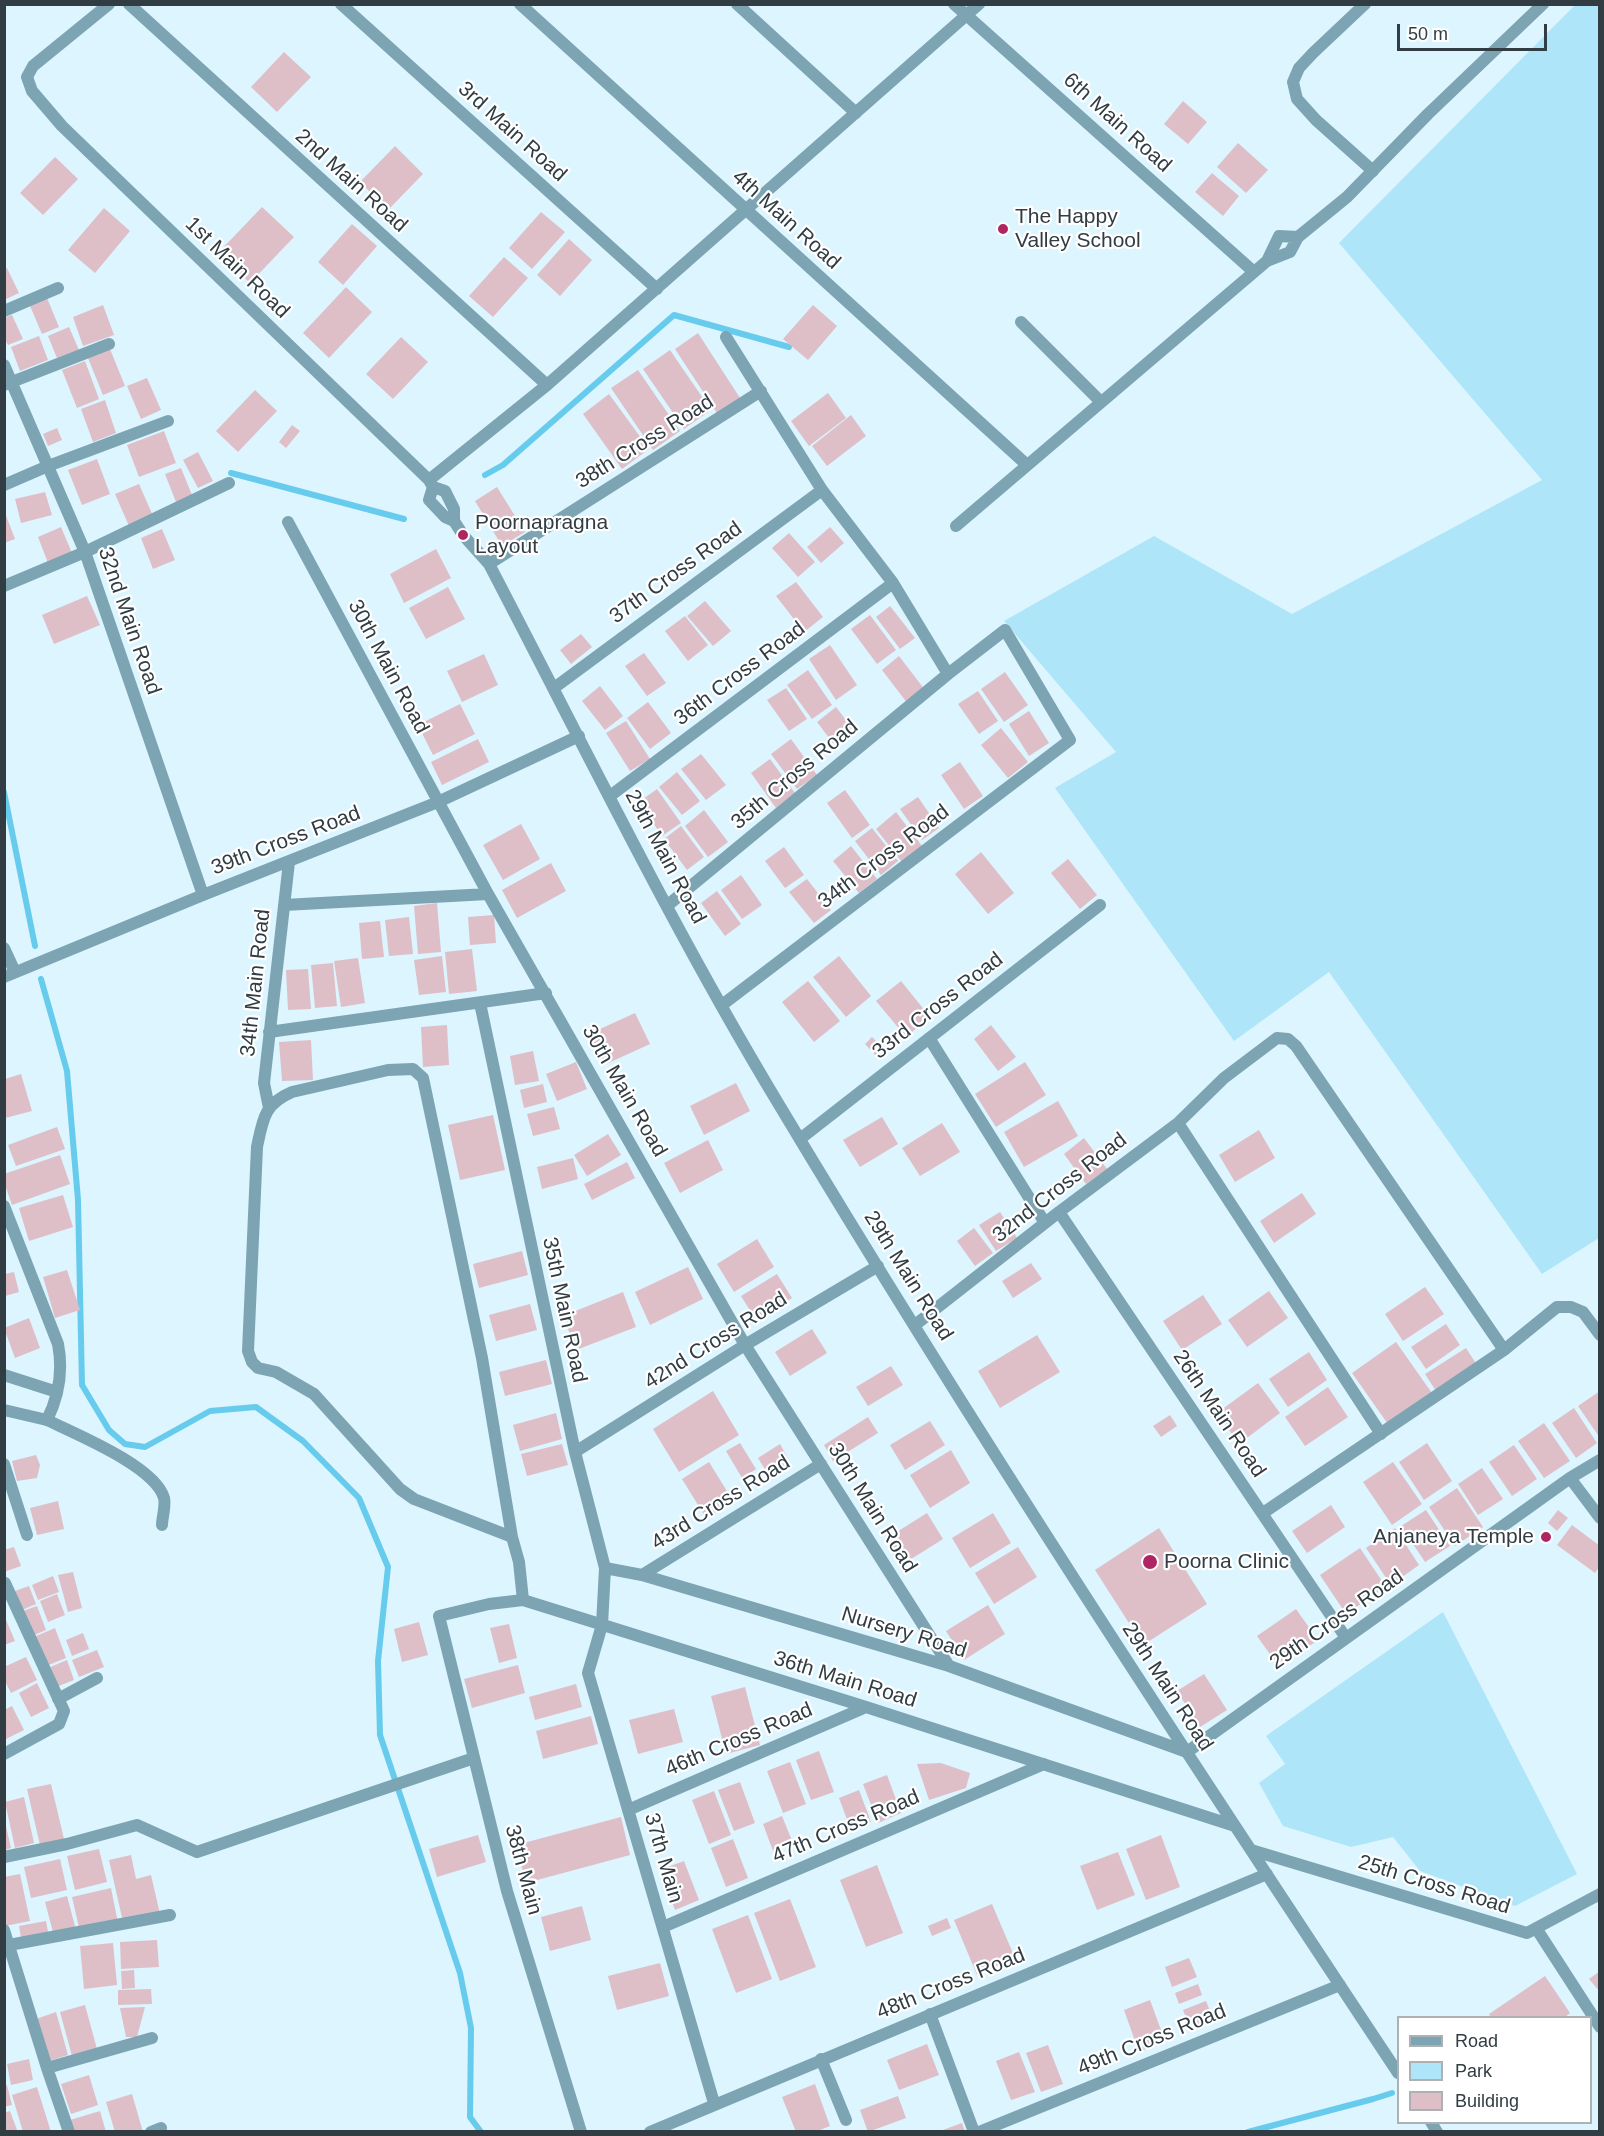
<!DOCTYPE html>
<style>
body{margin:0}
#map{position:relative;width:1604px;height:2136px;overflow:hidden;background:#dcf5fe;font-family:Arial,sans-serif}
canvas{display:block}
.frame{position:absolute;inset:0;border:6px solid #313d42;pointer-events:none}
.legend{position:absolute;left:1397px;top:2016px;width:195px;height:108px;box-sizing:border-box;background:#fff;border:2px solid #adb1b3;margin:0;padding:8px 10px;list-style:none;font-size:18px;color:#313d42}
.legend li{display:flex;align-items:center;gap:12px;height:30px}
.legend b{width:30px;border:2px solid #adb1b3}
.scale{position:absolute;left:1397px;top:24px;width:150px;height:27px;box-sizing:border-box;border:3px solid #313d42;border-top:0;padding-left:8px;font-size:18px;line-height:21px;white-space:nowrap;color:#313d42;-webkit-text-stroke:4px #fff;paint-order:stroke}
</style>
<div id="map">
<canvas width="1604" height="2136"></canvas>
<div class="frame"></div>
<ul class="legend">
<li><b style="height:8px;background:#7ca4b2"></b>Road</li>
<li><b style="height:16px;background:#aee5f9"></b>Park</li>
<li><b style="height:16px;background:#debfc8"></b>Building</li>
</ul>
<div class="scale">50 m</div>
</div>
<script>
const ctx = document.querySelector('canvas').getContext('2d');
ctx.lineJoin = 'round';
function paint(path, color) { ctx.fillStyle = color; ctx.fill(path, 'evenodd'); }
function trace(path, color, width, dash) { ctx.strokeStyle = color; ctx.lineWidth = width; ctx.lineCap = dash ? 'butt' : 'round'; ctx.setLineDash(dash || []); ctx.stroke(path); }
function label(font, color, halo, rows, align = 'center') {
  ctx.font = font + ' Arial,sans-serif'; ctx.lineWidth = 4.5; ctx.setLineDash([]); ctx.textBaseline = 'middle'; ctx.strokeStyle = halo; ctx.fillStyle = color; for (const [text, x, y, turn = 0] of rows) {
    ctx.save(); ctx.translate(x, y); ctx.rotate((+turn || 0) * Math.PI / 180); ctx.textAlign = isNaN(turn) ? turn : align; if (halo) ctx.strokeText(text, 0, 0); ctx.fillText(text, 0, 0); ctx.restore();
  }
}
paint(new Path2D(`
 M1575,5H1599V1238L1542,1274L1329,972L1234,1041L1055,788L1116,752L1004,621L1154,536L1292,614L1542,480L1339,243Z
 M1443,1612L1577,1874L1515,1906L1420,1871L1393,1837L1351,1847L1283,1826L1259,1783L1285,1764L1266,1736Z`), '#aee5f9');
trace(new Path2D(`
 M231,473L404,519
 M485,475L503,465L674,315L789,347
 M4,792L35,946
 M41,979L67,1071L78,1200L82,1385L109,1430L125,1444L145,1447L210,1411L256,1407L303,1441L359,1498L388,1567L378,1661L380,1735L460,1973L471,2028L470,2117L481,2132
 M1248,2132L1373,2099L1392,2093`), '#66cbec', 6);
paint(new Path2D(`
 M284,52L311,77L277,112L251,87Z
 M1183,101L1207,122L1188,144L1164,124Z
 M1238,143L1268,170L1246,193L1217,167Z
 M395,146L423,174L388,210L360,182Z
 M55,157L78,179L43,215L20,193Z
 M1212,173L1239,196L1223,216L1195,192Z
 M262,207L294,237L250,283L218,253Z
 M104,208L130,231L95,273L68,250Z
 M541,212L565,232L532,269L509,248Z
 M352,224L377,246L343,285L318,262Z
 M569,239L592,260L560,296L537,275Z
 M504,257L528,278L493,317L469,296Z
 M7,268L19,293L4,300V269Z
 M346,287L372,312L329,358L303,333Z
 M47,298L59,327L42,334L30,306Z
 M103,305L114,335L83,346L73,317Z
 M813,305L837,326L808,360L783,339Z
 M12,315L23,339L8,345L4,338V318Z
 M69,327L79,350L57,358L48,336Z
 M698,333L740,398L717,413L675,349Z
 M39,336L48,360L20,371L11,347Z
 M401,337L428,362L393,399L366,374Z
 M110,349L125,386L103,395L88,358Z
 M670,350L711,410L684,429L643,369Z
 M85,361L99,399L77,408L62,370Z
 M638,370L680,431L653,450L611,388Z
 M147,378L161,410L141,419L127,386Z
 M255,390L277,411L238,452L216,431Z
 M828,393L846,418L809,446L791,421Z
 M609,394L649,449L622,469L583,414Z
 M105,400L116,433L93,442L81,409Z
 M851,415L866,436L827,466L812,446Z
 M292,425L300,431L286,448L279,442Z
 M57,428L62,440L48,446L43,434Z
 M164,431L176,463L139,477L127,445Z
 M198,452L213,481L198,488L183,460Z
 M97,459L110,494L82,505L68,470Z
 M181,468L192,495L176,502L165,474Z
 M139,484L153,516L129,526L115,494Z
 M497,487L525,532L502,546L475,501Z
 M45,492L52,515L21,523L15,499Z
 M4,510L15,539L4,543Z
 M61,527L72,553L48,563L38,537Z
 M830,527L844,543L821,563L807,547Z
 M162,529L175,560L153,569L141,538Z
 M789,533L815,562L798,577L772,548Z
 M436,549L451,578L404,603L390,574Z
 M796,582L823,617L804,632L776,596Z
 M448,587L465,619L426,639L409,608Z
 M87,596L100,625L54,644L42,615Z
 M705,601L731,631L713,646L687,616Z
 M890,606L915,638L900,649L876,617Z
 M870,615L896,650L877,664L851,629Z
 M685,616L708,645L688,661L665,631Z
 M581,634L592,647L571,664L560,650Z
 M830,645L857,685L836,700L809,659Z
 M644,653L666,683L647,696L625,666Z
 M484,654L498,685L462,702L447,671Z
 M899,656L925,690L908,704L882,670Z
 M808,670L832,705L812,719L787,685Z
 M1005,672L1028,705L1004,722L981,689Z
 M600,686L623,716L605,730L582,701Z
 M786,688L807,719L789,731L767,700Z
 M978,691L998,721L979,734L958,704Z
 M648,702L671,733L650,749L627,718Z
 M460,704L475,734L433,755L418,725Z
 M836,707L852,728L833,743L817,722Z
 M1029,711L1049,743L1029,756L1009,724Z
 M626,721L650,759L630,771L606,733Z
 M1001,728L1028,762L1008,778L981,745Z
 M478,739L489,762L442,785L431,762Z
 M791,739L817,775L797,789L771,754Z
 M701,754L726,785L706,800L681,769Z
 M770,759L795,793L776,808L751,773Z
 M960,762L983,796L964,809L941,775Z
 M677,772L700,801L682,815L659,787Z
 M657,789L681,823L662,836L639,802Z
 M845,790L870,825L852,838L827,803Z
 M918,797L939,828L922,840L900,809Z
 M704,810L728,842L708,857L685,826Z
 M896,812L922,846L902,862L876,829Z
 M521,824L540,859L503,880L483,845Z
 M681,826L704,857L687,870L664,839Z
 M872,828L898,861L881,875L855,841Z
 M851,846L877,879L859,893L833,861Z
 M784,847L804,875L785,888L765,861Z
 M981,852L1014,893L988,914L955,874Z
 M1068,859L1097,895L1080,909L1051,873Z
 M551,863L566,891L517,918L502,890Z
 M741,875L762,905L742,919L721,890Z
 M807,879L831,910L814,923L789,892Z
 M717,891L741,924L725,936L701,903Z
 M437,903L441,952L418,954L414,906Z
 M494,915L496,943L470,945L468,917Z
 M409,917L413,954L389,956L385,920Z
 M380,921L384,957L362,959L359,923Z
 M472,949L477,991L449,994L445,952Z
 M442,956L446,992L419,995L414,960Z
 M839,956L871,996L846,1017L813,977Z
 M358,958L365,1003L341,1007L334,961Z
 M333,963L337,1006L315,1008L311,965Z
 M308,969L311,1009L288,1010L286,970Z
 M808,981L840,1021L814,1042L782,1002Z
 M901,981L930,1017L906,1037L876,1001Z
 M635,1013L650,1044L604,1065L589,1034Z
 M447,1025L449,1065L423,1067L421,1027Z
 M991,1025L1016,1057L998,1071L974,1039Z
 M872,1037L886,1051L879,1059L865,1044Z
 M311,1040L313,1080L282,1081L279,1042Z
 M533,1051L539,1081L515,1085L510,1056Z
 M576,1062L587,1089L557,1101L546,1074Z
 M1025,1062L1046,1095L996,1127L975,1094Z
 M21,1074L32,1111L5,1118V1079Z
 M736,1083L750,1111L704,1135L690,1106Z
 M543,1084L547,1102L524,1108L520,1090Z
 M1058,1101L1078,1136L1024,1167L1004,1132Z
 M554,1107L560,1129L533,1136L527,1114Z
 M493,1115L505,1170L460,1180L448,1125Z
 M882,1117L898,1144L860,1167L843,1140Z
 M942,1123L960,1152L920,1176L902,1148Z
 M57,1127L65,1149L16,1166L8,1145Z
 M1259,1130L1275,1158L1235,1182L1219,1155Z
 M608,1134L621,1155L587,1176L574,1155Z
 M1084,1138L1107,1169L1086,1184L1064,1154Z
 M708,1140L723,1170L680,1193L664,1163Z
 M60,1155L70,1184L12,1205L4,1182V1174Z
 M573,1158L578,1179L542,1189L537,1167Z
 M627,1162L635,1178L592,1200L584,1184Z
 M1302,1193L1316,1214L1274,1243L1260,1221Z
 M63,1195L73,1227L29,1241L19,1208Z
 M1000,1212L1017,1238L996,1251L979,1225Z
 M974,1228L993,1253L975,1266L957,1241Z
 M757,1239L774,1267L734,1292L717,1264Z
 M522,1251L528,1275L479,1288L473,1264Z
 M1031,1263L1042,1279L1013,1298L1002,1281Z
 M688,1267L703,1299L650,1325L635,1292Z
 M67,1270L80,1310L55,1318L43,1277Z
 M14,1272L19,1292L5,1296V1274Z
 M777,1274L792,1298L756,1320L741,1296Z
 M1425,1287L1444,1314L1403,1341L1385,1314Z
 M1269,1291L1288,1318L1247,1347L1228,1320Z
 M623,1292L636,1327L576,1350L563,1316Z
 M1203,1295L1222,1324L1182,1350L1163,1321Z
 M530,1304L537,1330L496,1341L489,1315Z
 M29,1318L40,1348L15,1358L4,1328Z
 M1446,1324L1460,1345L1426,1369L1411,1347Z
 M812,1329L827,1353L790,1376L775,1352Z
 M1037,1335L1060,1372L1000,1408L978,1371Z
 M1396,1342L1434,1396L1390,1427L1352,1373Z
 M1466,1348L1477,1365L1436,1391L1425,1374Z
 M1309,1352L1327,1380L1288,1407L1269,1379Z
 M546,1360L552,1384L505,1396L499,1372Z
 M891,1366L903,1385L868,1406L856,1387Z
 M1258,1383L1280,1413L1239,1444L1217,1413Z
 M1328,1387L1348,1417L1305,1446L1285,1417Z
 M713,1391L739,1435L679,1472L653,1429Z
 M1600,1391V1438L1578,1406Z
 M1574,1408L1597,1443L1576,1458L1552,1423Z
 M556,1413L562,1439L520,1451L513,1425Z
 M1170,1415L1177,1426L1161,1437L1153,1426Z
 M868,1417L878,1433L833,1461L824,1445Z
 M930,1421L945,1445L905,1470L890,1445Z
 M1544,1423L1570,1461L1544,1478L1518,1441Z
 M740,1443L756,1469L742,1478L726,1451Z
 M1427,1443L1452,1481L1424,1500L1399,1462Z
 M562,1444L568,1465L527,1476L521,1454Z
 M780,1444L790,1462L769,1476L758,1458Z
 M1514,1445L1537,1479L1512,1496L1489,1462Z
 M951,1450L970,1483L930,1508L910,1475Z
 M36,1455L40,1465L37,1478L17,1481L12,1461Z
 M709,1462L733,1501L706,1518L682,1479Z
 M1393,1462L1422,1504L1392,1525L1363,1482Z
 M1482,1468L1503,1499L1478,1515L1458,1484Z
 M1457,1488L1483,1527L1455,1546L1429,1507Z
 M58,1501L64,1529L37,1535L30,1508Z
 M1331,1505L1345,1527L1307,1553L1292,1531Z
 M1426,1510L1450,1546L1425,1562L1401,1526Z
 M1558,1510L1568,1518L1557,1531L1548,1523Z
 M927,1513L943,1539L900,1566L884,1540Z
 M993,1513L1011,1543L970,1568L952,1538Z
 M1572,1525L1600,1546V1566L1595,1573L1557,1545Z
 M1159,1528L1207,1604L1143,1645L1095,1570Z
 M1395,1528L1419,1565L1391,1585L1366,1548Z
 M14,1547L21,1566L4,1572V1550Z
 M1018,1547L1037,1577L994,1604L975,1573Z
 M1360,1548L1386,1587L1346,1614L1320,1575Z
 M73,1572L82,1608L68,1612L58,1575Z
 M53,1576L59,1592L38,1600L32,1585Z
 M29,1586L36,1604L22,1610L15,1591Z
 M57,1594L65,1615L48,1622L40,1601Z
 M988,1605L1005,1634L964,1660L946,1631Z
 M37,1606L46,1630L32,1636L23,1611Z
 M1296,1609L1318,1640L1279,1667L1257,1636Z
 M4,1615L15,1641L4,1645Z
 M419,1622L428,1655L402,1662L394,1629Z
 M509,1624L517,1658L499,1663L490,1628Z
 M55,1628L66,1658L46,1666L34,1637Z
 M83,1633L89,1649L72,1656L66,1640Z
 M97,1650L104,1667L79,1677L72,1660Z
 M26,1657L37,1680L11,1693L4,1679V1667Z
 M67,1660L74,1680L56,1687L48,1668Z
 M518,1665L525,1693L472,1708L464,1679Z
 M1204,1674L1227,1710L1200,1727L1177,1691Z
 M37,1683L49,1708L31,1717L19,1693Z
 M576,1684L582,1707L535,1720L529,1697Z
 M745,1687L760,1745L726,1754L711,1696Z
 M12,1706L24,1730L4,1740V1710Z
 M674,1709L683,1742L638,1754L629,1720Z
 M591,1716L598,1744L543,1759L536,1731Z
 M819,1751L834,1792L811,1800L796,1760Z
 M790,1762L806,1804L783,1813L767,1771Z
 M941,1763L970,1773L966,1788L929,1800L917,1764Z
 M887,1775L901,1813L878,1823L863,1784Z
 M740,1782L755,1823L734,1831L718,1790Z
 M51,1784L64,1839L40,1845L27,1789Z
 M859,1790L871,1822L851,1830L839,1798Z
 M714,1791L731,1835L709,1844L692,1800Z
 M24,1797L34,1843L15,1848L5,1802Z
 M782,1816L793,1843L773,1851L763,1824Z
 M621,1817L630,1855L526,1883L516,1845Z
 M5,1822L11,1848L5,1850Z
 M478,1835L486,1862L437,1877L429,1849Z
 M1161,1835L1180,1887L1146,1900L1126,1849Z
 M733,1839L748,1878L726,1887L711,1848Z
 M99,1849L107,1882L75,1890L67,1856Z
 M1118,1852L1135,1895L1097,1910L1080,1866Z
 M131,1855L136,1879L151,1875L160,1914L123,1922L109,1860Z
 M60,1859L67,1890L31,1898L24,1867Z
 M684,1861L699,1900L675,1910L660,1870Z
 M877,1865L903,1933L866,1947L840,1880Z
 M20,1874L30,1921L5,1926L4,1877Z
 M111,1888L118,1923L80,1932L72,1897Z
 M67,1896L76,1930L54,1936L45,1902Z
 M790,1899L816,1967L780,1981L754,1913Z
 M992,1904L1015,1958L977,1975L954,1920Z
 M582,1906L591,1940L550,1951L541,1917Z
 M748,1915L772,1979L736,1993L712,1929Z
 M947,1918L951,1928L932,1936L928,1926Z
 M46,1921L48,1932L21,1938L19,1926Z
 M157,1940L159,1967L121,1969L120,1942Z
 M113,1943L117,1985L84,1989L80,1946Z
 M1189,1958L1197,1977L1172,1987L1165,1967Z
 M660,1963L669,1996L617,2010L608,1976Z
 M134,1970L135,1988L122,1989L121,1971Z
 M1600,1971V1992L1589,1979Z
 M1545,1976L1570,2013L1564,2018H1491L1489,2014Z
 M1198,1984L1202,1995L1179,2004L1175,1993Z
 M151,1989L152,2004L118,2005V1990Z
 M1150,2000L1165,2041L1139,2052L1124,2010Z
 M1206,2001L1214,2021L1191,2030L1183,2010Z
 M85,2005L97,2049L72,2056L60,2012Z
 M145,2007L137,2037H126L120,2008Z
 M56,2012L68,2055L49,2061L36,2019Z
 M927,2044L939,2075L899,2090L887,2060Z
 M1048,2045L1063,2084L1041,2092L1026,2053Z
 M1019,2052L1035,2092L1011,2100L996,2061Z
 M29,2059L33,2080L11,2085L7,2064Z
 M89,2075L98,2105L71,2114L61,2084Z
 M815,2084L830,2126L815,2132H796L782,2097Z
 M7,2085L12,2105L4,2107V2086Z
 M37,2087L51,2132H23L12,2095Z
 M132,2094L143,2132H115L106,2102Z
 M898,2096L906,2118L868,2132L860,2110Z
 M10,2111L17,2130L4,2132V2113Z
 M100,2111L106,2132H74L70,2120Z
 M962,2123L965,2132H940V2131Z`), '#debfc8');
trace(new Path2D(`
 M1365,4L1313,53L1299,68L1293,82L1297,99L1316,120L1373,171
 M1021,322L1101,402
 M47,1420C75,1434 155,1466 164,1498C166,1505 162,1518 162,1525`), '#7ca4b2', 12);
trace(new Path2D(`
 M109,4L33,66L27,77L32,91L62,126L429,480L433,487L445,491L454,509V521L463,535L489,564C583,744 673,929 778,1103C975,1432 1186,1753 1398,2073
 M129,4L547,385
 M341,4L657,289
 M520,4L1027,465
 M737,4L856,113
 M954,4L1254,272
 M1267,261L1279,236L1298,237
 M4,311L58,288
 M726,337L822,490L893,583L948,674
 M4,365L85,552L203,895
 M4,385L109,344
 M429,480L547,385L979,4
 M4,485L48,466L168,421
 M433,487L429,500L445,517L454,521
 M288,522L488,894L745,1345L949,1666
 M956,526L1267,261L1290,252L1298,237L1347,197L1428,114L1543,4
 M489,564L761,391
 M4,586L85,552L229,483
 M554,688L822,490
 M610,796L893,583
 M284,905L488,894
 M668,905L948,674L1005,630L1070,740L722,1005
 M4,948L15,972
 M4,977L203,895L438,802L579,736
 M480,1003L575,1452L605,1568L602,1625L588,1673L714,2103
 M269,1032L546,993
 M929,1038L1045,1223
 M269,1108L264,1083L289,862
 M1178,1123L1381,1434
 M800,1139L1100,905
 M4,1206L58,1344C63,1370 59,1396 47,1420L4,1410
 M1059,1212L1346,1638
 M915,1325L1059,1212L1178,1123L1224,1078L1277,1038L1288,1039L1296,1046L1504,1350
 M4,1375L57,1392
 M575,1452L745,1345L878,1266
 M4,1464L27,1535
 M1570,1478L1600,1518
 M1263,1513L1504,1350L1557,1307H1571L1583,1312L1600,1335
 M512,1537L482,1358L423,1078L413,1069L388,1070L292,1092C264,1104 263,1119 257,1147L248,1351L252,1362L258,1368L276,1372L314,1394L400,1489L414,1499L512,1537L519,1562L523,1600
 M605,1568L642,1575L949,1666L1187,1752L1570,1478L1600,1460
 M642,1575L821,1464
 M58,1699L97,1678
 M4,1754L59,1724L64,1711L5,1583
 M628,1810L866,1707
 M1251,1850L1527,1933L1600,1894
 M4,1857L67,1844L137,1825L197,1852L474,1758
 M663,1927L1044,1764
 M1536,1928L1600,2027
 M4,1930L47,2068L69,2132
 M9,1945L170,1915
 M930,2014L974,2132
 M821,2059L846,2120
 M47,2068L152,2038
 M1431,2122L1437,2132
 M151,2132L161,2128
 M581,2132L507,1891L439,1616L489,1604L523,1600L866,1707L1235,1826
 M650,2132L1267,1874
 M979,2132L1340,1985`), '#7ca4b2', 12);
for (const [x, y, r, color] of [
 [1003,229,6,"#af2462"],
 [463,535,6,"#af2462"],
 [1546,1537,6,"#af2462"],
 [1150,1562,8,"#af2462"]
]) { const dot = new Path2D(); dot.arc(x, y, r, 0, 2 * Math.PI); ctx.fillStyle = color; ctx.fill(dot); trace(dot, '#fff', 2); }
label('21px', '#313d42', '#fff', [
 ["6th Main Road",1117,123,42],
 ["3rd Main Road",512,132,42],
 ["2nd Main Road",351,181,42],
 ["4th Main Road",786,220,42],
 ["1st Main Road",237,268,44],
 ["38th Cross Road",645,442,-32],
 ["37th Cross Road",676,573,-36],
 ["32nd Main Road",129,621,71],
 ["30th Main Road",388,667,62],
 ["36th Cross Road",740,674,-37],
 ["35th Cross Road",795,775,-40],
 ["39th Cross Road",286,841,-21],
 ["29th Main Road",665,857,62],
 ["34th Cross Road",884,857,-37],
 ["34th Main Road",256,983,-84],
 ["33rd Cross Road",938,1006,-38],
 ["30th Main Road",624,1091,60],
 ["32nd Cross Road",1060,1188,-38],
 ["29th Main Road",908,1276,58],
 ["35th Main Road",564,1310,78],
 ["42nd Cross Road",716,1341,-32],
 ["26th Main Road",1219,1414,56],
 ["43rd Cross Road",721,1503,-32],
 ["30th Main Road",872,1508,58],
 ["29th Cross Road",1337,1620,-35],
 ["Nursery Road",904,1633,17],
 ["36th Main Road",845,1680,17],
 ["29th Main Road",1167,1687,57],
 ["46th Cross Road",739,1740,-23],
 ["47th Cross Road",846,1827,-23],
 ["37th Main",663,1858,74],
 ["38th Main",523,1870,75],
 ["25th Cross Road",1434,1885,17],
 ["48th Cross Road",951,1984,-22],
 ["49th Cross Road",1152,2040,-22]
]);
label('21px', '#313d42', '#fff', [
 ["The Happy",1015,217],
 ["Valley School",1015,241],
 ["Poornapragna",475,523],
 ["Layout",475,547],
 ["Anjaneya Temple",1534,1537,"right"],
 ["Poorna Clinic",1164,1562]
], 'left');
</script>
